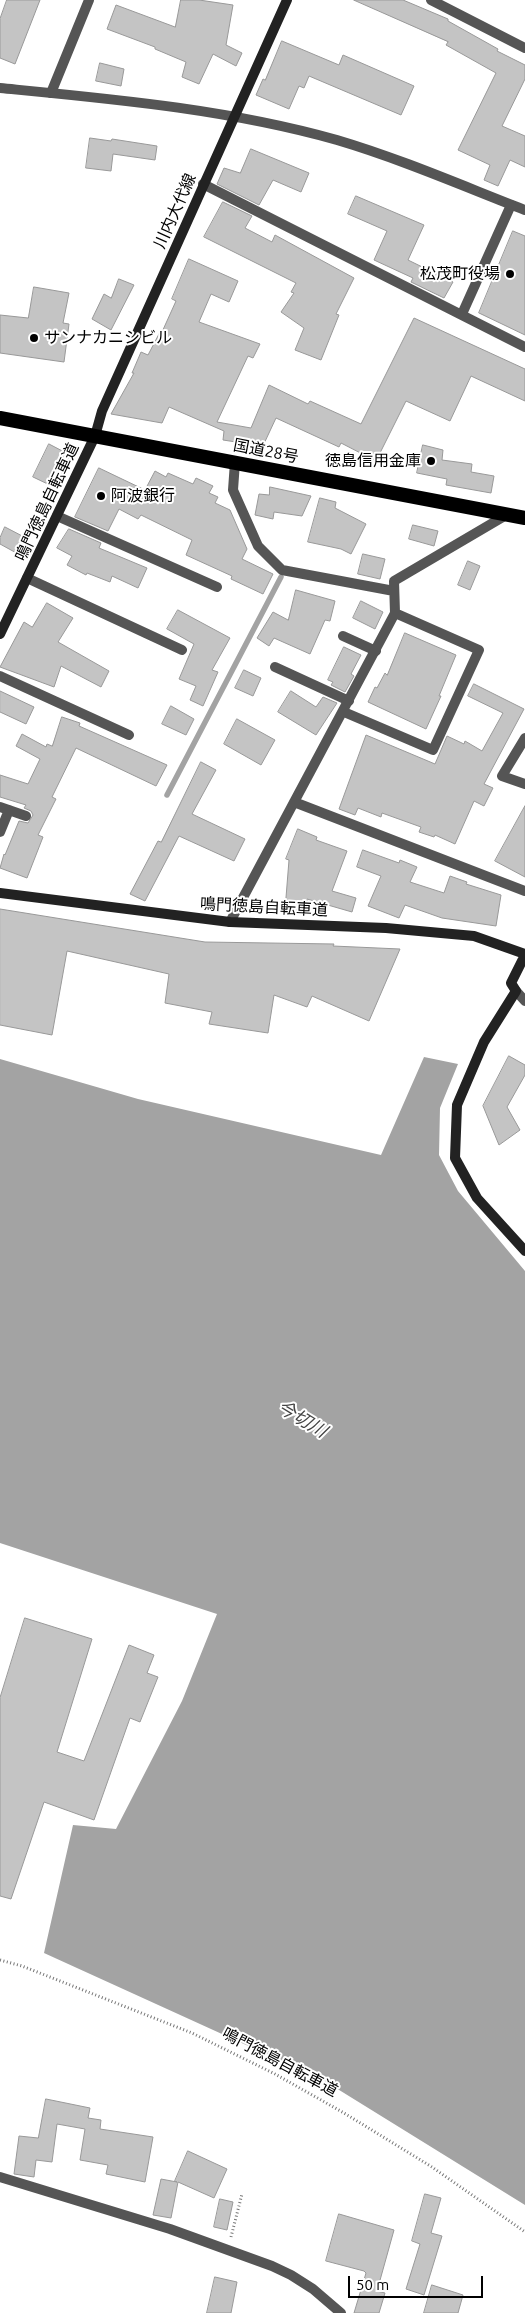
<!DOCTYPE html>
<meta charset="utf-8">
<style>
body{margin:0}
#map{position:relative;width:525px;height:2313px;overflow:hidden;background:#fff;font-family:Ubuntu,sans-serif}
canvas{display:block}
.scale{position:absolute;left:348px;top:2276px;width:135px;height:22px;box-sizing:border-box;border:2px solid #000;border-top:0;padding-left:6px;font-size:15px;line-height:18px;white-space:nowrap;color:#000;-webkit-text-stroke:4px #fff;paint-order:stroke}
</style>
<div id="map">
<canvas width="525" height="2313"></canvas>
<div class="scale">50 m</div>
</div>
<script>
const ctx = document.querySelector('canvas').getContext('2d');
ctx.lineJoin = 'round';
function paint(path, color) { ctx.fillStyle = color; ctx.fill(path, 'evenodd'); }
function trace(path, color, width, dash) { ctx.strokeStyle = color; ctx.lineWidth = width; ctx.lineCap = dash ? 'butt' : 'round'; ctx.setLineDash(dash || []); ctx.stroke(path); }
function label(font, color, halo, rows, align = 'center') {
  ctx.font = font + ' Ubuntu,"Noto Sans JP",sans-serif'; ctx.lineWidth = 4; ctx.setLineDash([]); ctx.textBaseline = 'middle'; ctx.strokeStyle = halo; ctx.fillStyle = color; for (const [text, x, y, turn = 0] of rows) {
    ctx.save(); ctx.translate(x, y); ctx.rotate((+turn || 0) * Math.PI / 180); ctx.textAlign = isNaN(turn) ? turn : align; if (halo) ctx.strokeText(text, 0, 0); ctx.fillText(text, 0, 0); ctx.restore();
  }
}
paint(new Path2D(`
 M424,1057L458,1064L440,1108L439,1155L458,1191L525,1271V2205L323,2080L44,1953L73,1825L116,1829L182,1701L217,1614L0,1543V1059L138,1099L381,1155Z`), '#a3a3a3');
trace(new Path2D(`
 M167,795L281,577`), '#a3a3a3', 5.5);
const building = new Path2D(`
 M7,0H40L15,64L0,58V19Z
 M181,0H199L233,5L226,45L242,53L236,66L213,54L199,84L182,77L186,62L155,49V47L107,29L116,5L175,27Z
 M354,0H403L448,19V21L498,49L497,51L525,65V79L502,126L525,136V167L510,160L498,186L484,180L490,165L458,150L496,73L446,45L448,42Z
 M282,41L339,65L343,55L414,86L401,115L309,76L304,88L299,86L289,109L256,95L263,79L265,80Z
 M100,63L124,69L121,86L96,81Z
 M90,138L111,141L112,139L157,146L155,160L113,154L111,171L86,168Z
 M251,149L309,173L301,192L273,180L259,205L217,184L224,168L240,173Z
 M356,196L424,225L408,260L453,282L444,298L411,282L413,278L374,260L387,231L348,214Z
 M223,202L252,216L245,228L272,242L275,235L354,278L336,314L339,315L321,360L295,350L304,328L281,312L294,293L291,292L296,283L204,237Z
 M513,231L525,236V335L479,313Z
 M189,259L238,281L229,302L211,294L199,322L260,344L253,358L248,356L217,422L251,428L269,385L308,404L310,401L361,424L414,318L525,369V401L471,376L450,421L406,401L376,461L341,443L339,447L276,418L262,448L237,437L236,442L223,440L224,431L169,407L162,423L111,414L134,373H132L141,352L148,355L160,332H162L176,301L172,299Z
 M119,279L134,285L111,330L92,319L104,294L111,298Z
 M34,287L69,293L63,323L69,324L64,362L0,353V315L28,318Z
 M49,444L70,455L54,487L33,477Z
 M423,445L443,450L442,460L472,464L471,472L494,476L491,493L446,485L447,479L417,473Z
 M99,468L145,490L155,471L166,477L168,473L193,484L196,478L213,486L209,493L218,497L215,503L230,510L247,549L242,559L273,574L263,594L231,579L232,576L186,555L192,540L141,515L138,519L119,509L108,531L75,517Z
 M270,487L311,496L302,516L274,512L273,519L255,515L259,494L269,495Z
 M320,498L336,502L335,508L366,524L351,554L341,549L308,542Z
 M413,525L438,531L434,546L409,539Z
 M5,527L28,539L20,555L0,544V538Z
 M69,529L101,543L99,548L147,568L138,588L112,576L110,582L87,573L86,575L67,565L72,556L57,548Z
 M363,554L385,559L380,579L358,574Z
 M468,561L480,566L470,590L458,585Z
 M296,590L335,601L330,621L325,620L310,654L274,638L269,646L257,638L273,612L288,620Z
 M361,601L383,612L375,629L353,618Z
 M47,603L73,618L58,642L109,671L101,687L61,666L54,687L0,667L24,622L32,627Z
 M178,610L230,638L212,670L218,672L203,706L190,700L196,686L179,679L194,644L167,629Z
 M405,633L456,655L439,696H441L426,729L368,702L375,687L377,688L385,673L387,675Z
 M344,647L361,655L351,674L354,676L345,692L331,685L333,682L328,680Z
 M244,670L261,678L253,696L235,688Z
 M474,684L524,709L484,784L493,788L484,806L474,801L455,844L435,835L434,837L419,832L421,827L382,813L381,817L358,808L355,815L339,809L366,735L435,764L447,736L464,744L465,741L482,751L503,713L468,696Z
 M0,691L34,707L26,724L0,712Z
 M291,691L316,707L323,697L337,703L316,735L278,712Z
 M171,706L194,719L186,735L162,724Z
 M62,717L80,723L79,726L167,765L156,786L76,748L52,797L56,799L38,835L43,837L27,878L0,868L4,854L5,855L19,821L28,823L33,815L31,811L24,808L26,805L0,797V775L28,784L40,759L16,746L22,734L46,747L47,744L52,746Z
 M237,719L275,740L261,765L224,744Z
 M201,762L216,770L192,814L245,839L234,861L179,836L145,901L130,894L158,841L161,842Z
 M525,806V877L495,861Z
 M298,829L317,837L316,840L347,851L332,891L356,898L352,912L307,899L306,912L285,910L289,860L286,859Z
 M363,850L399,863L400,860L417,867L410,882L444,893L450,876L467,882L466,884L501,895L496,926L442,918L405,905L399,918L368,906L381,876L357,867Z
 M0,909L205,942L334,944L333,946L400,949L369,1021L312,996L307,1007L274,995L268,1033L209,1024L212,1012L165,1003L169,974L67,951L52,1035L0,1025Z
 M509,1056L525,1065V1075L507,1107L520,1130L499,1145L483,1106Z
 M25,1618L92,1639L57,1752L84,1761L129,1645L154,1655L147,1673L158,1677L140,1722L130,1718L94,1820L44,1802L11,1899L0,1896V1698Z
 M46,2099L90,2108L88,2118L101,2120L100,2129L153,2137L145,2182L106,2174L108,2165L80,2160L85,2129L57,2124L52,2162L36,2160L34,2177L14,2174L19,2136L38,2138Z
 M188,2151L227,2169L214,2198L178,2182L171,2218L153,2215L161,2179L177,2182L175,2181Z
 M425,2194L441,2198L431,2233L442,2236L424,2295L406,2289L420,2244L412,2241Z
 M220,2199L233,2202L227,2230L214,2227Z
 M339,2214L394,2230L377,2291L385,2293L379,2313H354L366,2273L364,2271L326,2261Z
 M215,2277L237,2282L231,2313H207Z
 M432,2285L463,2295L458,2313H424Z`);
paint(building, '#c4c4c4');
trace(building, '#999', 1);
trace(new Path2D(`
 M0,1960L22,1966L192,2033L275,2074L344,2113L432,2167L525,2232
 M231,2237L242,2194`), '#777', 3, [1, 2.5]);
trace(new Path2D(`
 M51,93L89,0
 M57,516L217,587
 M27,578L182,650
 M343,636L376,651
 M275,667L349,701
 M0,676L129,735
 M0,807L26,816
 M0,832L9,810`), '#555', 10);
trace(new Path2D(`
 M431,0L525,48
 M203,184L525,347
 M462,314L511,205
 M235,462L233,490L258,546L282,570L394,591
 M344,712L433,750L479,650L395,613
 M525,738L502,776L525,784
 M294,802L525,891
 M230,922L395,613L394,581L508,514
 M516,991L525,1001
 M0,2177L170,2229L272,2266L291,2275L313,2289L341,2313`), '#555', 10);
trace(new Path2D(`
 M0,88C113,99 227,109 337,140C401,159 463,186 525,210`), '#555', 10);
trace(new Path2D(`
 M0,634L95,436L102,411L287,0
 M0,893L230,922L386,928L474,936L525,954
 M525,955L511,983L516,991L484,1042L457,1105L455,1158L477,1198L525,1251`), '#222', 10);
trace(new Path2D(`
 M0,418L525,518`), '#000', 14);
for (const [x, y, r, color] of [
 [510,274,5,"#000"],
 [34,338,5,"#000"],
 [431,461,5,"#000"],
 [101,496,5,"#000"]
]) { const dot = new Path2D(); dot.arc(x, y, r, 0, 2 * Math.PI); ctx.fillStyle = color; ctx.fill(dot); trace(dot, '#fff', 2); }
label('16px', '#000', '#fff', [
 ["川内大代線",175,211,-66],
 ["国道28号",266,451,11],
 ["鳴門徳島自転車道",47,502,-65],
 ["鳴門徳島自転車道",264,907,3],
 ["鳴門徳島自転車道",280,2062,28]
]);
label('16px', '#000', '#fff', [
 ["松茂町役場",500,274],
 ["サンナカニシビル",44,338,"left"],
 ["徳島信用金庫",421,461],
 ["阿波銀行",111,496,"left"]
], 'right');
label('italic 18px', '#444', '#fff', [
 ["今切川",302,1419,31]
]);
</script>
